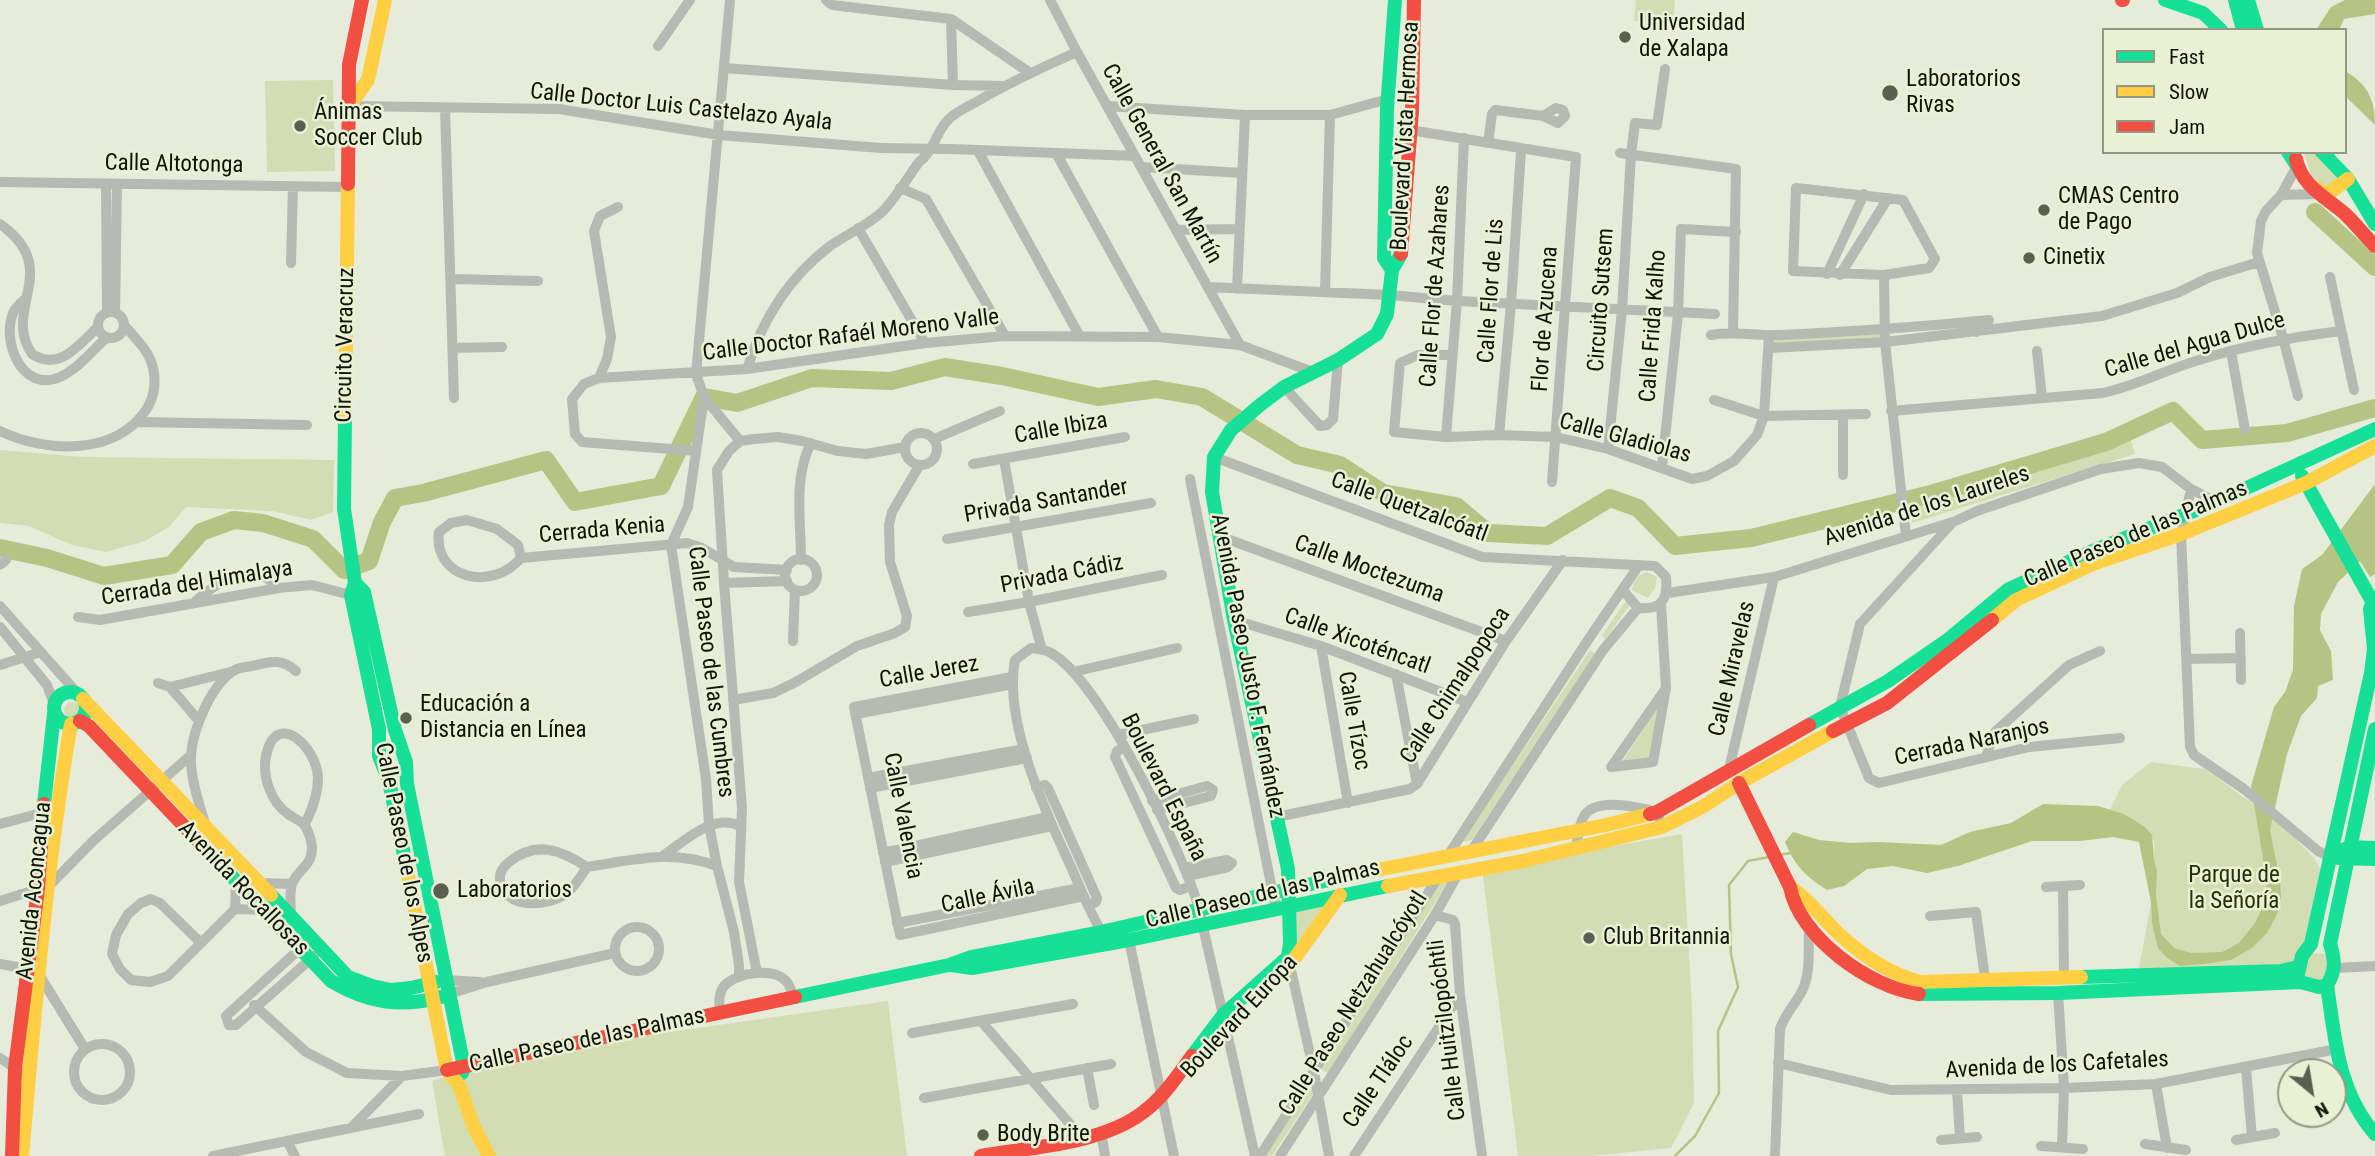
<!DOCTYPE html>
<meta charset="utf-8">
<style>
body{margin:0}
#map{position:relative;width:2375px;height:1156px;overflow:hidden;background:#e6ebda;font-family:"Roboto Condensed",sans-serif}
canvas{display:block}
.legend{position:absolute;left:2102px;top:28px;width:245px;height:126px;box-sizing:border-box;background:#e9f1d4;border:2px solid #929883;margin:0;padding:9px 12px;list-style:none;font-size:21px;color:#101309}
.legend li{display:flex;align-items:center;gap:14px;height:35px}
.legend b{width:35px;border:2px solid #929883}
.north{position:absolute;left:2277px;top:1058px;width:70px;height:70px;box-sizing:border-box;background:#e9f1d4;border:2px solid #929883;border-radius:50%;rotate:150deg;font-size:19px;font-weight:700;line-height:28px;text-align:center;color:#101309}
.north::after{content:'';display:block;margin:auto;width:24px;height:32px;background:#5b5f52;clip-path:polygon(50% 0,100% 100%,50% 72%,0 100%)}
</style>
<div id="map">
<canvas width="2375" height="1156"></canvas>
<ul class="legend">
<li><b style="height:9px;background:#16e098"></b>Fast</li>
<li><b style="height:9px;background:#ffcf43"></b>Slow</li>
<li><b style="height:9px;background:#f24e42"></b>Jam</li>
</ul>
<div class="north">N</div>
</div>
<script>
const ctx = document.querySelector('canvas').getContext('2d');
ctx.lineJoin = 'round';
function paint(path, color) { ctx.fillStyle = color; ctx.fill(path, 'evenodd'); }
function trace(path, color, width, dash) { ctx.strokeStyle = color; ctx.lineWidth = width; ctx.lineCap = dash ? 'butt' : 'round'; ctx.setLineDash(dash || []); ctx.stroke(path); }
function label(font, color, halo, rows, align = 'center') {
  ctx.font = font + ' "Roboto Condensed",sans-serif'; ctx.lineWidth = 5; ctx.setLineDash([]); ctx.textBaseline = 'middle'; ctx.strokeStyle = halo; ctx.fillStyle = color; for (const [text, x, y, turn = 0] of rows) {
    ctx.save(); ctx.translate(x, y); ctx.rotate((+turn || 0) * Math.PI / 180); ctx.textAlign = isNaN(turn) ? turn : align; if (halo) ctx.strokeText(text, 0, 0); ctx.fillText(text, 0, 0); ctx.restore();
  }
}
paint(new Path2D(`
 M1636,0H1675L1673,25L1634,21Z
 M333,80L335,171L267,172L265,81Z
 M2304,152H2317L2338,171V180L2331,186L2318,185L2311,175Z
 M1883,333L1882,339L1772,343V338Z
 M2130,437L2135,454L1912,523L1911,503Z
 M0,450L83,457L334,460L333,512L311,520L272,511L186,507L169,527L145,541L106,552L72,545L29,526L0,523Z
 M1648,572L1657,577L1655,588L1648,598L1632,590C1634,579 1637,575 1648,572Z
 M1626,601L1630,605L1605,639L1602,635Z
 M1590,650L1596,654L1472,840L1462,842Z
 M64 710a8 8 0 1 1 16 0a8 8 0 1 1-16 0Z
 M1658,708L1648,760L1622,762Z
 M2151,762L2205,769L2282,825L2314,858L2322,872L2304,946L2295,963L2138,973L2157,871L2154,859V841L2124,814L2110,810L2122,785Z
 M1682,834L1692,1007L1694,1103L1671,1148L1591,1156H1518L1482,869Z
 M1441,882H1448L1328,1073L1322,1070Z
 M1325,904L1297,943L1293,916L1297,911Z
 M2310,953L2328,954L2330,959L2325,978L2310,981L2305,976L2304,967Z
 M888,1001L907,1156H445L432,1081L489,1062L563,1047Z
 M1310,1088L1315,1091L1272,1156H1265Z`), '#d2ddb4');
paint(new Path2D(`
 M2345,0H2375V14L2344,19L2339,30H2316L2331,7Z
 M2345,71C2368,84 2375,100 2375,125L2345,96Z
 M2375,484V574L2370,577L2360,561L2338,582L2321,614L2320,630L2331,651L2333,680L2318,686L2317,698L2301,716L2287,754L2270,830L2280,881L2281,897L2277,914L2267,933L2252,948L2231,960L2204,964L2180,966L2167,958L2158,948L2152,923L2151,902L2139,842L2113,837L2080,841H2032L1958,866L1927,873L1893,866L1867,869L1844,886L1827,890C1804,875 1796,867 1785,842L1793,832L1819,840L1851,843L1878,842L1941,845L1970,832L2011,823L2043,804L2098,806L2124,814L2145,827L2152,835L2154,859L2157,871L2156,895L2161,934L2174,948L2191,953L2222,952L2239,943L2255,923L2262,908L2267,883L2251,786L2274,707L2285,692L2293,670L2294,606L2302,569L2322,555Z`), '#b5c482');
trace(new Path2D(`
 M1779,855L1790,853
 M1675,1156L1695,1136L1719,1093L1718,1031L1738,987L1731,954L1729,885L1748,861L1769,857`), '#b5c482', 2.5);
trace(new Path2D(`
 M2315,212L2375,267
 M0,548L47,558L104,576L172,565L201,532L234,520L263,523L313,539L344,570L369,561L382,522L395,498L423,493L546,460L575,502L661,486L704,397L737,403L812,378L891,381L945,367L1002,376L1098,397L1156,389L1202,397L1297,455L1340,465L1383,493L1456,506L1488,533L1547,536L1610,498L1638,508L1675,546L1751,538L1931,494L2106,442L2173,411L2202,440L2287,433L2375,408`), '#b5c482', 18);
trace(new Path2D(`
 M730,0L696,374L704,397L688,507L671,545L706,779L709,825L717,866L734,932L739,965V977
 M826,0L832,5L951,19L1030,73
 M1050,0L1077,52L1240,345
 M951,19L953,85
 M658,46L690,0
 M724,68L953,85L1003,86
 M349,106L559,109L719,135L881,148
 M1107,106L1245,115H1330L1388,99
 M445,108L454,398
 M1410,130L1576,157L1552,482
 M1488,143L1492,114L1495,110L1543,116L1558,123L1565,116L1563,110L1556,108L1543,116
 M951,149L1135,156
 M978,151L1079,335
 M1056,153L1158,337
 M1620,153L1736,169L1733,332
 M2297,166L2281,195L2266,211L2261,221L2257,253L2283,338L2298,396
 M1142,167L1242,173
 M0,182L348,187
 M106,184L107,313
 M900,188L926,199L1005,336
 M1796,188L1903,200L1935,259L1929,268L1884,275L1793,271Z
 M2281,195L2316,194
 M0,224C64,269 1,309 32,354C60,372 78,345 98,327
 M858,228L925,343
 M1176,230L1239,229
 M291,263L293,186
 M1827,274L1864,194
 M1840,275L1888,198
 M1884,275L1885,342L1906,536
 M2330,277L2354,390
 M451,279L538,281
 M1208,287L1390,295L1457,301L1715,314
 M1237,289L1245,115
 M1325,292L1330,115
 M25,299C22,302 17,306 14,311C0,340 22,394 60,377C78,369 93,350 107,337
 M98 325a13 13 0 1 1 26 0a13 13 0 1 1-26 0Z
 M115,313L117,184
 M1968,322L1989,320
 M1711,335C1737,331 1755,336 1780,335C1843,332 1906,328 1968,322L1976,332
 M453,348L502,347
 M1769,348L1885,342L2102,316L2177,293L2210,277L2259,262
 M2037,351L2042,398
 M2231,351L2245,430
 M1451,355H1418L1400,363L1394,432L1446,437L1499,435L1556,437L1608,449L1692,479L1707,476L1734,461L1757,435L1764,416L1769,335
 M747,369C762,320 788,278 830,246C847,234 869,225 884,210C897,196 908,177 919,162C935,150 936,130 950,118C958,111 969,106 978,101C1010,82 1043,67 1077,52
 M599,378L607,359L611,337L594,231L600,216L618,207
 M1284,387L1320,426L1327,425L1333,419L1338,360
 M704,397L740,441
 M1714,400L1764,416L1866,414
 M1891,411L2103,393C2138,385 2165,370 2199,360C2246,345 2293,337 2341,331
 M1843,416V475
 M138,422L307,425
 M0,431C45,453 115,456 146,410C156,395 157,375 150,359C145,346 133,336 124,325
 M905 449a16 16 0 1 1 32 0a16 16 0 1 1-32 0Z
 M1499,435L1511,304L1521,150
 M1446,437L1457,301L1464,138
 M934,439L1000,411
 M1608,449L1622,310L1631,154L1635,123L1657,125L1665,69
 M696,451L582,442L575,434L572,399L584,384L599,378L747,369L925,343L1005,336L1158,337L1240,345L1313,372
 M1214,457L1482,557L1655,566L1666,577C1668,600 1662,610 1638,608L1623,590
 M1004,459L1029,602L1042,650
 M973,464L1125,437
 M1662,467L1678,314L1681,229L1736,232
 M1190,479L1276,909
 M2191,489L2181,534L2190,747L2194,755L2244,789L2318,851L2330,857
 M1953,522L1860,624L1840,707L1869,778L1879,783L2029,747L2120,738
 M1219,536L1506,641
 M947,539L1151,503
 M521,558L518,545L497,529L467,520L451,523L439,532C433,579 492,592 521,558L687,543L702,548L734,567L787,570
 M785 575a16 16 0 1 1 32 0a16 16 0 1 1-32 0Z
 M801,560C801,521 793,478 811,443
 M0,565L6,560
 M724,583L787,581
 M1668,593L1774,577L1953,522L1977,511L2101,469L2139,463L2162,467L2191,489L2216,502
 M196,601C213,585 240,568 265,577C269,579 275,585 279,588
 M1661,604L1666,688L1653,762L1611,767L1666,688
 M0,606L79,695
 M968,612L1029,602L1162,575
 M78,617L100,620L279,588L312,585L351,595L356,593
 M1234,620L1321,646L1467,702
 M0,627L47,685L54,704
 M2240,633L2241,680
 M793,641L795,590
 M1321,646L1348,803
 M2187,659L2241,658
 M0,665L41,652
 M1073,672L1177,648
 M1396,674L1417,784
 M1012,677L854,707L900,935L1084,896
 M158,683L170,687L199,721
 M170,687L234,671
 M733,700L773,693L794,683L857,646L895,633L905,627L907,616L890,562L889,525L892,512L919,466
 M856,714L1013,684
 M1118,735L1194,719
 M1125,747L1117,751L1115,757L1176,888L1180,890L1191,886
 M1986,756L1995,732L2069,665L2100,651
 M1729,769L1774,577
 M868,778L1024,749
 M870,788L1027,758
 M1036,788L1045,785L1048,788L1097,898L1096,902L1088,905
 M1152,801L1207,786L1213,790L1211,796L1157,810
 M1277,817L1410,789L1417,784L1506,641L1563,560
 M0,824L49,811
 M205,824C199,802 190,778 191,755C193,729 211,684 235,670C240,667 250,667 256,665C271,661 283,659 296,671
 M1576,848C1578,838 1578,826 1584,816C1596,797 1639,807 1657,812L1662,827
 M1472,850L1603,650L1638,608
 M883,853L1048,817
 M1449,854L1588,640L1639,565
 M664,855C686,840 713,813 740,826
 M885,862L1052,826
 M587,867C581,876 575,886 567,893C548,907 504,910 500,880C499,873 503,867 509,862C536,840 561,850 587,867C632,860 672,849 717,866
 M1184,868L1227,860L1232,863
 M1187,876L1228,867L1232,863
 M260,883L292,884
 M49,886L93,841L191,755
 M2063,886L2064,977
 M2046,887L2080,885
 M0,901L38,889
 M235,909L264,910
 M1435,915L1453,920L1455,924L1460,995L1482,1156
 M291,916C291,907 289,892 292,884C299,867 316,865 311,841C310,837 308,830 305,826C302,821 293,818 288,814C271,802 262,777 266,756C276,708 317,747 318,778C318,795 312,810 305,824
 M1930,916L1976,912L1986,986
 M897,923L1080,888
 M615 949a22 22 0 1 1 44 0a22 22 0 1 1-44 0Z
 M1105,937C1091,916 1082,892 1072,869C1046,813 1003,722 1015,660L1031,648C1037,649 1046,649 1051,653C1100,680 1184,854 1199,909L1255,1156
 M1129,940L1174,1156
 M201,943L160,903L151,899L141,903L128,914L116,935L112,954L120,969L131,980L150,982L168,976L235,909L236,881
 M304,945L226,1016L229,1025H236L314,956
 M1289,961L1314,1072L1329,1156
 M0,964L28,969L38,973L85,1049
 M2336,968L2375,966
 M757,973L739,882L742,808L724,583L717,470L729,451L740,441L754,439L778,437L802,441L838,451L866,454L905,447
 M445,980L480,982
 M2058,993L2064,1088L2062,1147
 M449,994L487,982L615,953
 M254,1005L306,1052L347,1073L402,1076L447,1070
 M720,1013C719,1004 718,994 724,986C737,972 774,967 787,982C790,986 792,993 794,998
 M981,1021L1082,1138
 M912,1033L1073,1004
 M74 1072a28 28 0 1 1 56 0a28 28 0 1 1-56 0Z
 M0,1058L28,1077
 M1778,1063L1891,1090L2064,1088L2156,1084L2337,1049
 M1087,1068L1094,1105
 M2246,1068L2252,1137
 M2156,1084L2167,1148
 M1957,1090L1960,1138
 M924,1098L1111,1064
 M351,1128L402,1076
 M1101,1131L1105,1156
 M1941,1140L1977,1137
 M2236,1140L2275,1133
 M287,1141L295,1156
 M2145,1144L2186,1150
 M2041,1146L2083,1149
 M213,1156L419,1114
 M1260,1156L1439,876
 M1280,1156L1435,915L1459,872
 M1354,1156L1460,995
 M1775,1156L1780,1029C1785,1013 1796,1004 1803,989C1811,971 1808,947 1809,927`), '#b7b9b3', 10);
trace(new Path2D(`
 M2165,0L2203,13L2221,30
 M2235,0L2243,30
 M2248,0L2257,30
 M2288,152L2297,166
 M2322,152L2348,179L2375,224
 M1392,270L1384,258L1387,109L1395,0
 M345,416L344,509L355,583L351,595L379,729V756L389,781L405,860
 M2302,476L2372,601
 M355,583L364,592L395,730L406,762L407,784L464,1067L462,1073
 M54 708a16 16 0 1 1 32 0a16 16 0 1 1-32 0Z
 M1809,725L1888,681L1949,639L2009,589L2090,552L2216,502L2375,429
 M44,804L54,714
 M203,846L331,981C368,1003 400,1008 441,997
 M2341,851L2349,847L2375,848
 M2338,858L2375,859
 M271,895L348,977L372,986L391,990L411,988L436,982
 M951,965L972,968L1129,940L1388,886
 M2298,974L2302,956L2311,944L2371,673L2374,649L2370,609L2375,598
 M2081,977L2281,971L2298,967
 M2327,985C2335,1039 2338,1092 2375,1134
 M1919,994L2058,993L2300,982L2319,987L2327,985C2336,971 2335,959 2330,944L2375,729
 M795,997L949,965L971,957L1101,932L1342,877
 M1192,1056L1224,1014L1288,957L1290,943L1288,869L1234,620L1212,492L1214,457L1231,430L1260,405L1284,387L1338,360L1377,334L1387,314L1392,270L1401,254`), '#16e098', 14);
trace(new Path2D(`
 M349,106L368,80L385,0
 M2317,188L2320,192L2329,193L2348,179
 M345,416L348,184
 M1992,620L2016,600L2095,563L2181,534L2306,483L2375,446
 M83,699L271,895
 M405,860L447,1070L459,1085L474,1127L489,1156
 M1342,877L1606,825L1650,814
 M1388,886L1523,861L1662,827L1704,806L1739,783L1833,731
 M1790,887C1809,899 1821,917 1837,932C1861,955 1888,973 1920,982L2081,977
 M1287,969L1340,895
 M22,1156C35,1011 46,867 71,724`), '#ffcf43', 14);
trace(new Path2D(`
 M2122,0H2123
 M2296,159C2302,186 2324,196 2344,213C2355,223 2364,235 2375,246
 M348,184L349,65L362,0
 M1401,254L1412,111L1414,0
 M80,721L89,726L203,846
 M1833,731L1887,703L1992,620
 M1739,783L1790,887C1799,937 1870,988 1919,994
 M1650,814L1657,812L1809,725
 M447,1070L795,997
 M12,1156L15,1068L38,889L44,804
 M981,1156C1031,1147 1101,1144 1142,1113C1163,1098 1177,1076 1192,1056`), '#f24e42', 14);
trace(new Path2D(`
 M881,148L951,149`), '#b7b9b3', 10);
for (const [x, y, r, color] of [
 [1625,37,7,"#5b5f52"],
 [1890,93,9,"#5b5f52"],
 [300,126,7,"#5b5f52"],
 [2044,210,7,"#5b5f52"],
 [2029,258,7,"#5b5f52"],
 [406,718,7,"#5b5f52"],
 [441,891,9,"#5b5f52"],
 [1589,938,7,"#5b5f52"],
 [983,1135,7,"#5b5f52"]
]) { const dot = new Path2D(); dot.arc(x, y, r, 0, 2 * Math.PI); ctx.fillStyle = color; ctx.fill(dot); trace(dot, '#e9f1d4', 2.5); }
label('23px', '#101309', '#e9f1d4', [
 ["Universidad",1639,24],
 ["de Xalapa",1639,50],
 ["Laboratorios",1906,80],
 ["Rivas",1906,106],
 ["Ánimas",314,113],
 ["Soccer Club",314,139],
 ["CMAS Centro",2058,197],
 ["de Pago",2058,223],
 ["Cinetix",2043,258],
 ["Educación a",420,705],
 ["Distancia en Línea",420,731],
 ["Laboratorios",457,891],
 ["Club Britannia",1603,938],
 ["Body Brite",997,1135]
], 'left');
label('23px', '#101309', '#e9f1d4', [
 ["Calle Doctor Luis Castelazo Ayala",681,108,6],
 ["Boulevard Vista Hermosa",1406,136,-87],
 ["Calle General San Martín",1161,164,61],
 ["Calle Altotonga",174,165,1],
 ["Calle Flor de Azahares",1436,286,-86],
 ["Calle Flor de Lis",1492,291,-86],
 ["Circuito Sutsem",1602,300,-86],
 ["Flor de Azucena",1546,319,-86],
 ["Calle Frida Kalho",1654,326,-86],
 ["Calle Doctor Rafaél Moreno Valle",851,336,-7],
 ["Circuito Veracruz",346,345,-89],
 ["Calle del Agua Dulce",2195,346,-16],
 ["Calle Ibiza",1061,429,-10],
 ["Calle Gladiolas",1625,439,15],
 ["Privada Santander",1046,502,-10],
 ["Avenida de los Laureles",1927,507,-18],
 ["Calle Quetzalcóatl",1409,508,20],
 ["Cerrada Kenia",602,531,-5],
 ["Calle Paseo de las Palmas",2136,535,-23],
 ["Calle Moctezuma",1369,570,20],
 ["Privada Cádiz",1062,575,-11],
 ["Cerrada del Himalaya",197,584,-9],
 ["Calle Xicoténcatl",1357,642,20],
 ["Avenida Paseo Justo F. Fernández",1247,666,79],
 ["Calle Miravelas",1733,669,-77],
 ["Calle Paseo de las Cumbres",710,672,83],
 ["Calle Jerez",929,673,-10],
 ["Calle Chimalpopoca",1456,686,-57],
 ["Calle Tízoc",1353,721,80],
 ["Cerrada Naranjos",1972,743,-12],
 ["Boulevard España",1163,788,63],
 ["Calle Valencia",902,816,79],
 ["Calle Paseo de los Alpes",403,853,79],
 ["Avenida Rocallosas",243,889,46],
 ["Avenida Aconcagua",35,891,-84],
 ["Calle Paseo de las Palmas",1263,895,-13],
 ["Calle Ávila",988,897,-12],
 ["Calle Paseo Netzahualcóyotl",1354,1004,-58],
 ["Boulevard Europa",1240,1017,-47],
 ["Calle Huitzilopóchtli",1448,1030,-97],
 ["Calle Paseo de las Palmas",587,1041,-12],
 ["Avenida de los Cafetales",2057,1066,-3],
 ["Calle Tláloc",1379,1082,-56]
]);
label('23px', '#262d07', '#e9f1d4', [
 ["Parque de",2234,876],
 ["la Señoría",2234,902]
]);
</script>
